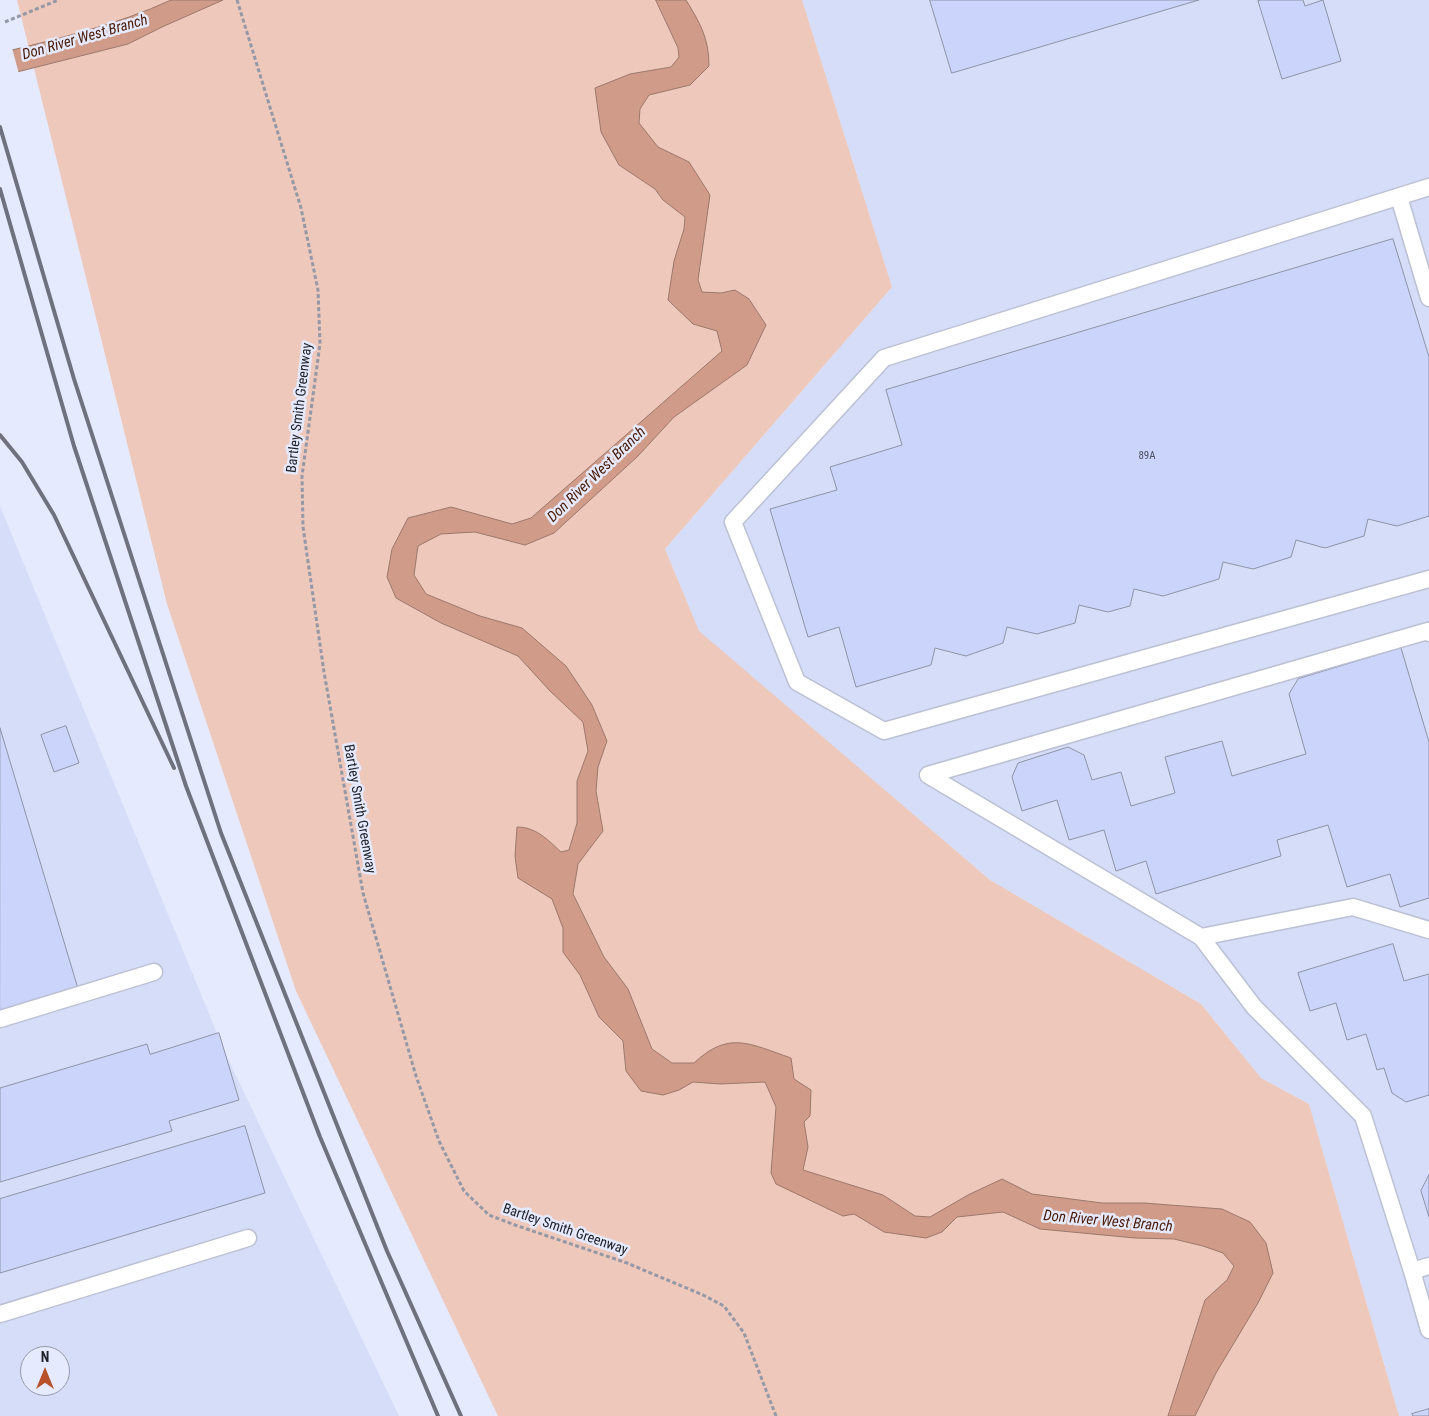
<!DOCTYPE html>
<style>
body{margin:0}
#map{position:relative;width:1429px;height:1416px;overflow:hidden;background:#e5eafe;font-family:"Roboto Condensed",sans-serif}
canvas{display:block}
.north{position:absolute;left:20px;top:1346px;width:50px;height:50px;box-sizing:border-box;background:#e5eafe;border:1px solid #979aa9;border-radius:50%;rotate:0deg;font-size:14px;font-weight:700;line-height:20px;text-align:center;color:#21232a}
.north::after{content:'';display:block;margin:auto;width:18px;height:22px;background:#b85129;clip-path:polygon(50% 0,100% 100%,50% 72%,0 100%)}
</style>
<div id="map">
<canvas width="1429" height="1416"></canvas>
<div class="north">N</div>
</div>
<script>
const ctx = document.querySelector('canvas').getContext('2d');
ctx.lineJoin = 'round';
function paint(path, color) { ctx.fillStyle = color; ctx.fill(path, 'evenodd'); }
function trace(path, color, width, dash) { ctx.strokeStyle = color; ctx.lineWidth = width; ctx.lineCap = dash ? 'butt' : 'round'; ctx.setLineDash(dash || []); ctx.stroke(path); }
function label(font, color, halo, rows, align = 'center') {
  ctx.font = font + ' "Roboto Condensed",sans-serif'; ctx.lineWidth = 5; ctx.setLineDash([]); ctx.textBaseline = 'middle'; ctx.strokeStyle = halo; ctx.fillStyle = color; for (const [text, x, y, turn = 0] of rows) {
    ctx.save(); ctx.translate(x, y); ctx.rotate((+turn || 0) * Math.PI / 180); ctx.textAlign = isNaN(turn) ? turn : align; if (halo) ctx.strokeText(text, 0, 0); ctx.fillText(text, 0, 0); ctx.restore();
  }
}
paint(new Path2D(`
 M802,0H1429V1416H1399L1309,1104L1261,1078L1201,1004L990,880L699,632L665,549L892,287Z
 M0,506L226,1055L399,1416H0ZM30,1356H60V1386H30Z`), '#d6ddf8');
paint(new Path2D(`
 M17,0H802L892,287L665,549L699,631L990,880L1201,1004L1261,1078L1309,1104L1399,1416H498L296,991L167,604Z`), '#eec8bb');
const water = new Path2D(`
 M171,0H223L162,27L128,44L21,71L0,75V53C57,39 117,25 171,0Z
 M656,0H686C700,23 709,38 709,66L690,85L649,95L640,109L639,123L658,147L689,162L710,195L698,280L702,292L721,293L735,290L749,299L766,325L747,365L674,417L638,456L554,533L525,545L475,532L441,534L418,546L414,575L426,594L480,616L522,628L566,666L592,705L607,741L598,767L596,791L603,831L578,864L573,894L604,957L628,989L652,1049L672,1063H694C729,1030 750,1044 791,1058L794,1079L811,1090L810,1116L804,1122L808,1147L803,1170L883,1195L915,1216L930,1217L968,1195L1002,1179L1032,1194L1102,1203H1144L1222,1209L1250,1222L1266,1243L1273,1273L1258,1303L1216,1373L1195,1416H1168L1205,1300L1227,1280L1234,1266L1223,1253L1203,1246L1174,1239L1135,1238L1040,1229L1003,1212L957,1217L942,1232L926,1238L884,1232L854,1214L843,1216L776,1184L771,1173L776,1107L765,1082L720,1084L693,1082L679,1090L663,1095L641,1091L626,1071L623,1041L599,1017L580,975L563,952V928L552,899L518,878L515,856L517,827C536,827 548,840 561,852L569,850L577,823V781L588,751L583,722L550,691L518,656L441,623L396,598L387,577L392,549L408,518L451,507L512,524L531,518L722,351L717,331L693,324L668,300L674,261L684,229L685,217L663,200L655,189L619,165L601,132L595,88L630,74L671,67L679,57L678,48Z`);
paint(water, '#d09c89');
trace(water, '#9c786c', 1);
paint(new Path2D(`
 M12,48L19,74L0,78V50Z`), '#e5eafe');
const building = new Path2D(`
 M930,0H1199L952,73Z
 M1262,0H1303L1305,6L1323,0L1341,61L1282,79L1258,1Z
 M1393,239L1429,357V516L1397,526L1368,519L1364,536L1325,548L1296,540L1291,557L1253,569L1223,562L1219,579L1163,596L1134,589L1130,606L1108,612L1079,605L1075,623L1037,634L1007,627L1003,643L966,656L935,648L931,665L856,687L839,627L808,637L770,509L837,490L830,467L902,445L886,390Z
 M1401,648L1429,742V898L1400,907L1390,874L1347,887L1328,825L1277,840L1281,856L1156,894L1146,861L1116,871L1104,830L1069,840L1057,800L1022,811L1012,777L1018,763L1068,747L1084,755L1092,780L1121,772L1131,806L1175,793L1165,757L1222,741L1232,776L1306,754L1289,694L1298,679Z
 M66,726L79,763L54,772L41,735Z
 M0,728L79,992L0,1015Z
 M1393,944L1404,981L1429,974V1095L1406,1102L1392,1093L1384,1068L1377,1070L1366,1034L1347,1040L1336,1003L1310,1011L1298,973Z
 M219,1033L239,1100L169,1121L172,1131L0,1182V1088L147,1044L150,1054Z
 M245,1126L265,1193L0,1273V1199Z
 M1429,1175V1217L1421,1191Z
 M1429,1409V1416H1413L1412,1414Z`);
paint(building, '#cbd5fc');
trace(building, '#8e93a5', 1);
const service = new Path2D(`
 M1429,187L884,358L733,522L797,682L884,731L1429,579
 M1399,197L1429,298
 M1429,633L1428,631L928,775L1201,937L1353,907L1429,930
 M1201,937L1254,1007L1363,1116L1412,1271L1429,1266
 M0,1019L154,972
 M1412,1271L1429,1330
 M0,1314L248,1238`);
trace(service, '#bbc0d3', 19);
trace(new Path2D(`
 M237,0L301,208L318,290L320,344L302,476L303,527L324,672L363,893L416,1076L439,1141L464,1191L489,1215L515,1225L627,1263L703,1295L724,1306L744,1333L776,1416
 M5,22L58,0`), '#9498a7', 3, [4, 2.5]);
trace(service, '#fff', 16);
trace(new Path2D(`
 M0,127L74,379L221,833L387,1251L461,1416
 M0,189L74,446L186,786L320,1137L438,1416
 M0,435L22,462L54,515L174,768`), '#6f727e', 4);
label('11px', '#4c505e', null, [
 ["89A",1147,456]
]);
label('14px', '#21232a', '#e5eafe', [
 ["Bartley Smith Greenway",300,408,-83],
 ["Bartley Smith Greenway",359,809,80],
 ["Bartley Smith Greenway",565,1230,19]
]);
label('italic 15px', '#4b1b08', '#e5eafe', [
 ["Don River West Branch",85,38,-16],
 ["Don River West Branch",597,475,-44],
 ["Don River West Branch",1108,1222,5]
]);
</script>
